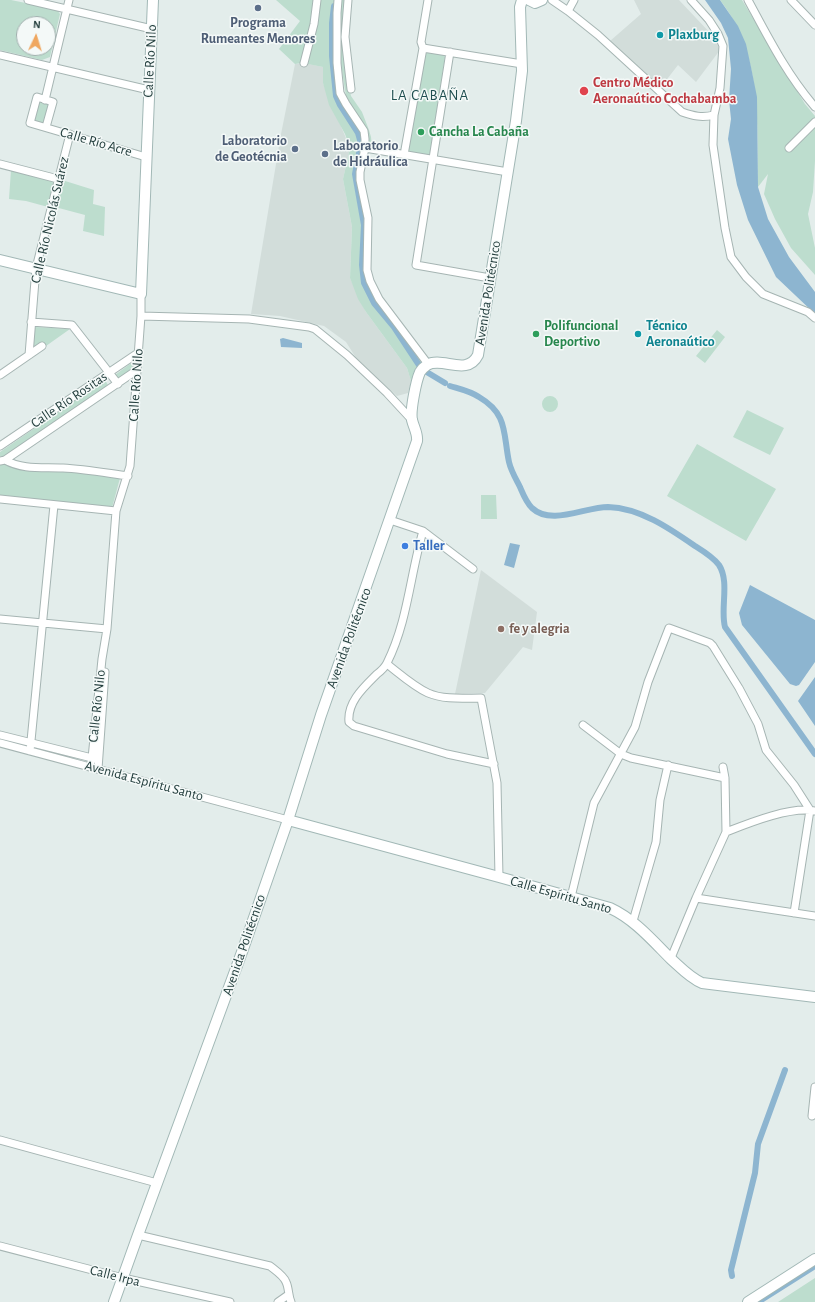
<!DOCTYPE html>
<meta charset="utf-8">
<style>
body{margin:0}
#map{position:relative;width:815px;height:1302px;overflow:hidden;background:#e3edeb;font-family:"Alegreya Sans",sans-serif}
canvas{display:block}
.north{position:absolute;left:16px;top:16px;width:40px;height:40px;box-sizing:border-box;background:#f4f9f8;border:1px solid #a0aead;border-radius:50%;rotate:4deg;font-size:11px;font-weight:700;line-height:16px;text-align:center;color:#233e3d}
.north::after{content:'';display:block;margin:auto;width:14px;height:18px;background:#efa760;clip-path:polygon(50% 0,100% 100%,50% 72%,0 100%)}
</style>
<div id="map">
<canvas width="815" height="1302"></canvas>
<div class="north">N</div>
</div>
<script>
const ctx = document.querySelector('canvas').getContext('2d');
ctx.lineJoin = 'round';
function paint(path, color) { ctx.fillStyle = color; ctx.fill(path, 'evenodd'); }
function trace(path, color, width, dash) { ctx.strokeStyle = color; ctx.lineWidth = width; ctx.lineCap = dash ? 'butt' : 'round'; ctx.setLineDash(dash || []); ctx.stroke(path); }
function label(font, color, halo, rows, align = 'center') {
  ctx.font = font + ' "Alegreya Sans",sans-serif'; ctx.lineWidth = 3; ctx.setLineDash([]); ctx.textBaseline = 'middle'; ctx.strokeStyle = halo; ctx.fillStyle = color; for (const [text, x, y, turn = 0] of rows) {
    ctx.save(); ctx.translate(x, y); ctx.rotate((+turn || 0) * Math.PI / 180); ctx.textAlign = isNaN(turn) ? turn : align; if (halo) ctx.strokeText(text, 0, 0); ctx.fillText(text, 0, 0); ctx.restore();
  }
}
paint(new Path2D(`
 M634,0H679L713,36L720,50L696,82L678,65L661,87L610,41L641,14Z
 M304,63L323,67V83L350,148L343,179L352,227L350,278L366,312L407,368L411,381L408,393L397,396L358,361L346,342L324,326L280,316L251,314L281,134L295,64Z
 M481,570L537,612L532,650L523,647L485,693L455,694Z`), '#d2ddda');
paint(new Path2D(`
 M0,0H11L55,9L57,10L60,14L50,57L42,60L0,50ZM24,24H48V48H24Z
 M276,0H313L310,25L301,63L295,64L279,49L300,21Z
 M320,0H336L338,93L362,132L363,139L358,170L366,218L365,271L422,361L415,369L411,381L407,368L366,312L358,299L350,278L352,227L343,179L350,148L345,134L329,105L323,83V67L308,64Z
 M342,0H346L348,82L351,96L362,112L369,130L371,137L372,147L367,146L357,115L346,96L344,84L341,63L340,18Z
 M720,0H742L805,104L815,116V161L813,192L808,214L815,248V275L791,248L775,219L764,194L768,174L758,187C757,122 763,55 720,0Z
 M428,52L444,55L445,57L430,153L428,155L408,152L424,55Z
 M38,101L50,104L45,124L33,120Z
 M11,170L55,180L48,207L26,201L9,199Z
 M62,180L94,190L93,204L105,207L104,236L83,231L85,215L55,207Z
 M36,327L70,329L46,346L45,344L33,351L34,328Z
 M717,330L725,337L705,363L696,356Z
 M134,361L132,371L118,380L115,375Z
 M105,380L108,385L2,458L0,456V452Z
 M542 404a8 8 0 1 1 16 0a8 8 0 1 1-16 0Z
 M747,410L784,428L770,455L733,437Z
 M697,444L776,489L746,541L667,496Z
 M2,464L27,470L63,471L120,478L112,508L0,495V465Z
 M481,495H496L497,519H481Z
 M815,1278V1302H778Z`), '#bdddce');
paint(new Path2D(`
 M705,0H720L738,26L746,44L751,67L757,97L758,187L768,219L789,257L815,292V314L776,277L748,220L737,185L728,139L731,119L729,100L731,69L728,38L721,23Z
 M283,338L302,343V348L281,347L280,339Z
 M510,543L520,545L514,568L504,565Z
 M750,585L815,620V662L799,685L796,686L790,684L742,625L739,613Z
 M815,677V726L798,701Z`), '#8db5d0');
trace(new Path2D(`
 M334,6L332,23V56L336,96L340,105L358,133L360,140V148L355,174L364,225L362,265L364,283L374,303L394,327L419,365
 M425,371L445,383
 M450,386C460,389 470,391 479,397C508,414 503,433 509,462C511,471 516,479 520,487C523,494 526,502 532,508C551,526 585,507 608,507C640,508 669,528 695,546C703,551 713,557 719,565C730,582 720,609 725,627L815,754
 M732,1276L731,1270L755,1173L758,1144L785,1070
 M758,1302L815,1266`), '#8db5d0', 6);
const street = new Path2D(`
 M28,0L152,29
 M338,0L337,13V63L340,93L346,104L364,131L365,139V148L360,172V180L368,218L367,270L370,281L379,299L428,364
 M348,0L345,37L351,89
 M552,0L568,11L598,35L682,112C693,116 702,118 714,115
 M691,0L709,20L718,34L723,46L720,88L714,115L713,145L725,228L731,257L746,277L763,294L808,312L815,318
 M748,0C768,37 787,75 815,107
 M791,0L815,25
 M568,11L574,0
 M423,48L522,64
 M450,52L416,265L490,278
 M0,55L149,90
 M304,63L314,24L317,0
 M45,100L69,0
 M46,127L53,102L37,97L30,123L146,157
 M365,148L508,172
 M789,148L815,122
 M404,155L423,48L421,42L428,0
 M0,164L58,179
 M141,316L249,319L309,327L315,329L347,355L387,393L412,420
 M31,322L72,325L118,384
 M29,355L36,268L70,134
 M0,375L42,346
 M0,446L138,353
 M5,460C23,470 42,467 63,468C84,469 106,473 128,476
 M0,461L5,460L137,370
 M0,499L116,511
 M390,520L423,531L473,569
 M423,531C410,575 408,621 387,663C385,667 381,671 377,674C364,687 347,702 349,722L354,726L447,754L494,764
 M0,619L107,629
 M387,664C400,674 413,686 428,693C444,700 464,698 481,698L497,783L499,877
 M583,725L621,754L631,758L725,778
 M0,735L96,759
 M0,743L288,820
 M30,751L54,505
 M90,767L92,758L102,659L107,629L116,511L130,466L141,316V294
 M723,767L725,778L726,832
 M98,769L105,672
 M571,897L594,803L635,727L648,682L669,628L710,643L713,646L739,688L758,724L766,750L794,785L810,810L794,913
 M696,898L815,916
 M633,921L656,842L660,800L668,765
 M671,958L696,898L726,832C749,823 791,806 815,811
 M812,1116L815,1087
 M0,1140L157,1183
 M138,1235L270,1266C275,1270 284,1276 286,1282C289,1288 288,1295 291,1302
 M0,1246L123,1278L230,1302
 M278,1302L288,1295`);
const secondary = new Path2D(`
 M529,0L535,3L542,0
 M0,260L141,294L153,0
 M288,820L499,877L610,908C634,919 652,940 671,959C681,968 690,978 702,983L815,997
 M114,1302L138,1235L242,952L288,820L321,715L417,441C418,434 414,428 412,420C410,411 416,381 420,372C422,369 424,367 427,365C442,356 467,377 478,355L516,121L522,71L520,7L522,0
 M748,1302L815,1259`);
trace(street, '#a6b5b3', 9);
trace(secondary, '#a2b8b6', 12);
trace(street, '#fff', 7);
trace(secondary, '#fff', 10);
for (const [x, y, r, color] of [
 [258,8,4,"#5c6f8a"],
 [660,35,4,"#0f9aa8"],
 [584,91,5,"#e0444e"],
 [421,132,4,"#2e9e5b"],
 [295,149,4,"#5c6f8a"],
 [325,154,4,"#5c6f8a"],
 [536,334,4,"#2e9e5b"],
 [638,334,4,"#0f9aa8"],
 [405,546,4,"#3f7fe0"],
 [501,629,4,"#8d6e63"]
]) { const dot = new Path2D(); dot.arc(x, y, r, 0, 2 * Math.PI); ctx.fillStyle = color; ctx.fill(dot); trace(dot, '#f4f9f8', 1.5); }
label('bold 14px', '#4e5e75', '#f4f9f8', [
 ["Programa",258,23],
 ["Rumeantes Menores",258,39],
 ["Laboratorio",287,141,"right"],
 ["de Geotécnia",287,157,"right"],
 ["Laboratorio",333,146,"left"],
 ["de Hidráulica",333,162,"left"]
]);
label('bold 14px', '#0d838f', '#f4f9f8', [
 ["Plaxburg",668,35],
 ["Técnico",646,326],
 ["Aeronaútico",646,342]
], 'left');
label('14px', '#233e3d', '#f4f9f8', [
 ["Calle Río Nilo",150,61,-87],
 ["Calle Río Acre",96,142,16],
 ["Calle Río Nicolás Suárez",50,220,-77],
 ["Avenida Politécnico",488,293,-81],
 ["Calle Río Nilo",136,385,-86],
 ["Calle Río Rositas",69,400,-34],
 ["Avenida Politécnico",349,638,-70],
 ["Calle Río Nilo",97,706,-84],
 ["Avenida Espíritu Santo",144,781,15],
 ["Calle Espíritu Santo",561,895,16],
 ["Avenida Politécnico",244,945,-71],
 ["Calle Irpa",115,1276,14]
]);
label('bold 14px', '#be3a42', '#f4f9f8', [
 ["Centro Médico",593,83],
 ["Aeronaútico Cochabamba",593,99]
], 'left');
label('bold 14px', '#27864d', '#f4f9f8', [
 ["Cancha La Cabaña",429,132],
 ["Polifuncional",544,326],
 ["Deportivo",544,342]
], 'left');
label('bold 14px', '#366cbe', '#f4f9f8', [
 ["Taller",413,546]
], 'left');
label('bold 14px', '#785e54', '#f4f9f8', [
 ["fe y alegria",509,629]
], 'left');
ctx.letterSpacing = '1px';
label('15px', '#1f4f50', '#f4f9f8', [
 ["LA CABAÑA",430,95]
]);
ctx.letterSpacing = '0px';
</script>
